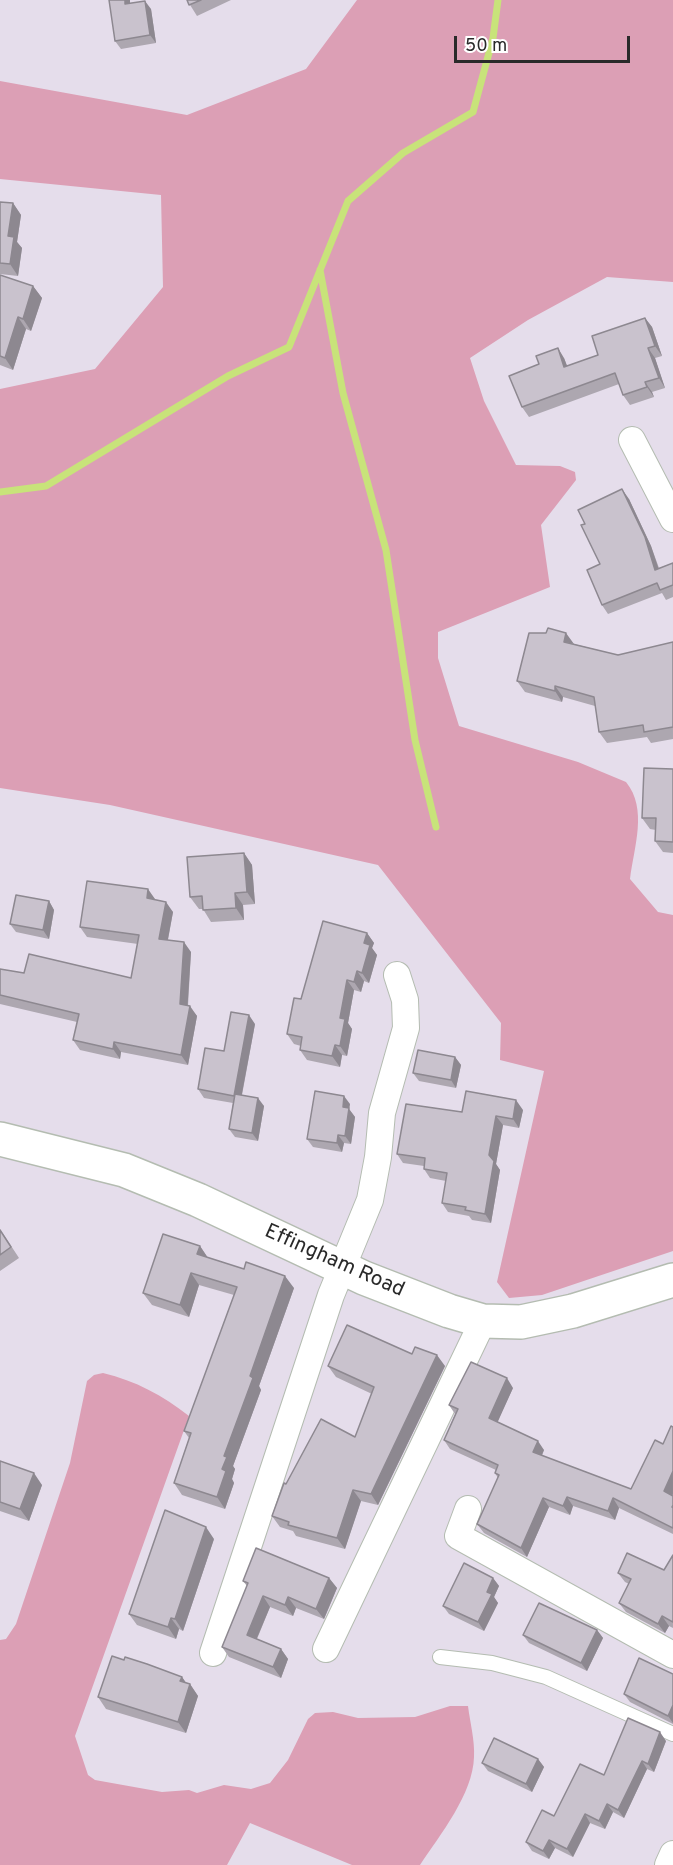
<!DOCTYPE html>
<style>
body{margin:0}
#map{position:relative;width:673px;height:1865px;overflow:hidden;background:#e5ddeb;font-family:Overpass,sans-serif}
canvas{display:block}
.scale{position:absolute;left:454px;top:36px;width:176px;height:27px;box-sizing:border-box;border:3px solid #2a2a2a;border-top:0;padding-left:8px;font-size:18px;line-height:21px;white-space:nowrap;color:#2a2a2a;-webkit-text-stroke:4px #fff;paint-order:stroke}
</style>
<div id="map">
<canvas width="673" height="1865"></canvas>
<div class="scale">50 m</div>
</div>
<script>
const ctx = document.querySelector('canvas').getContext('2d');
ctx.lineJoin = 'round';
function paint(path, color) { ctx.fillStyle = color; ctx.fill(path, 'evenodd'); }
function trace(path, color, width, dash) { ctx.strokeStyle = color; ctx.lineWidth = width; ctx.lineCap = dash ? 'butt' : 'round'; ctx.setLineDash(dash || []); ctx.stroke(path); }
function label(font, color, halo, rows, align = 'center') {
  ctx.font = font + ' Overpass,sans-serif'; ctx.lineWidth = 4.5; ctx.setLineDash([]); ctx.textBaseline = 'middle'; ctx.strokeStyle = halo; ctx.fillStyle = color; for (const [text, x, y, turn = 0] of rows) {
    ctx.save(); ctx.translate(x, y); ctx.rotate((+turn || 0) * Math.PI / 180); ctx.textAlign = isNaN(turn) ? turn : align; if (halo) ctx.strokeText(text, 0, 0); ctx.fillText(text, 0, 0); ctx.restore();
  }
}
paint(new Path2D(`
 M357,0H673V282L607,277L528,320L470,358L484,401L516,465L560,466L575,472L576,480L541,525L550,587L438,632V658L459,726L578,762L626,782C648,809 634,847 630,879L658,912L673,915V1251L542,1295L509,1298L497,1282L544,1071L500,1060L501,1023L378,865L110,805L0,788V389L95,369L163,287L161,195L0,179V81L187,115L306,69Z
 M103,1373C136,1381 162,1395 189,1416L75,1736L88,1775L95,1780L162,1792L189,1790L197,1793L224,1785L251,1789L270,1783L288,1760L308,1719L315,1713L333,1712L358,1718L415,1717L450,1706H468C470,1722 475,1741 474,1757C473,1794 440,1835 420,1865H352L250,1823L227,1865H0V1640L6,1639L16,1624L70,1463L87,1381L94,1375Z`), '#dc9fb5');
trace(new Path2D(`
 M320,270L343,393L386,550L415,740L436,827
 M0,492L46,486L228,376L289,347L348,201L403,153L473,112L493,38L498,0`), '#c8e37a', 7);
const service = new Path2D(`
 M440,1657L492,1663L546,1677L673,1734`);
const minor = new Path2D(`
 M632,440L673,519
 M468,1509L458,1536L673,1655
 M326,1649L483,1321
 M213,1653L331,1295L370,1200L378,1157L382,1113L406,1028L405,1000L397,975
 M668,1865L673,1854`);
const tertiary = new Path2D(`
 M0,1139L124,1170L198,1200L364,1278L449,1311L483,1321L521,1322L573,1311L673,1280`);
trace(service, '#b4bcb1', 16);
trace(minor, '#b4bcb1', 28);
trace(tertiary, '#b4bcb1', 36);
trace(service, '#fff', 14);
trace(minor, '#fff', 26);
trace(tertiary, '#fff', 33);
paint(new Path2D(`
 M109,0H130V3L151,9L156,43L121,49L115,41Z
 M187,0H231L197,16Z
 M0,202L13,203L21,215L17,242L22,248L18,276L0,274Z
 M0,275L33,286L42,298L31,331L26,329L13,370L0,365Z
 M645,318L652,327L662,356L655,358L665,388L652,392L654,397L630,405L623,395L619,384L529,417L522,407L564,358L567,366L598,355Z
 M629,499L651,546L659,568L673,563V597L666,600L662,593L608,614L602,605L600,564Z
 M673,642V739L651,743L647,737L607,743L599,732L595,706L563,697L562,702L525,692L517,681L574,644L618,655Z
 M673,769V853L663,852L655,841L656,830L650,829L642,818Z
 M244,853L252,865L255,904L243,905L244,920L211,922L203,909H199L190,897Z
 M155,899V900L173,912L168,940L191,952L188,1006L197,1016L188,1065L121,1052L120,1059L80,1050L73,1040L77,1022L0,1004V969L24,973L131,978L138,944L87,937L80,927Z
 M49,901L54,910L49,939L16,932L10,924Z
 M367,933L374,943L372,948L377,955L369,983L364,981L361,992L354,990L348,1023L352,1029L347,1056L342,1055L340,1067L307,1060L300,1050L301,1046L294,1044L287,1034L301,999Z
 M255,1024L242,1095L264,1106L258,1141L235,1137L229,1129L233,1103L204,1098L198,1089L224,1051Z
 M455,1057L461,1065L456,1088L419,1081L413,1073Z
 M350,1104L349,1109L355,1117L351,1144L344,1143L342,1152L313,1147L307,1139Z
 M523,1110L519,1128L503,1125L496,1164L500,1170L491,1223L472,1220L469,1216L448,1212L442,1203L446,1181L430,1178L424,1169V1166L403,1163L397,1154L462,1112Z
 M0,1229L19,1258L0,1271Z
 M200,1246L208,1258L294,1288L259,1386L261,1390L233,1466L235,1469L232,1479L234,1483L225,1509L182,1495L174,1483L189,1438L184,1431L234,1295L199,1285L189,1317L152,1305L143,1293Z
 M412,1354L445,1366L378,1505L361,1501L345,1549L296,1536L293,1531L280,1527L272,1516L286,1484L355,1437L372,1394L336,1377L328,1366Z
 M513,1388L497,1422L544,1450L542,1456L631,1489L663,1444L673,1427V1534L619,1508L615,1520L573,1506L570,1515L549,1507L527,1557L484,1533L477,1524L498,1478L495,1473L496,1470L450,1449L444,1440L455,1414L449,1405Z
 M0,1461L42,1485L29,1521L0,1511Z
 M214,1539L183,1631L179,1629L176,1639L137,1625L129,1614Z
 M673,1555V1628L669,1626L665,1633L626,1612L619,1603L629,1584L625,1582L618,1573L664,1570Z
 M329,1578L337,1588L324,1619L296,1608L293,1616L270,1607L257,1639L281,1649L288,1659L281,1678L229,1657L222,1647L247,1586L243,1581Z
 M493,1578L499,1586L494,1597L498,1603L484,1631L449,1614L443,1606Z
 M597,1630L603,1638L587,1671L529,1643L523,1635Z
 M673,1674V1724L630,1702L624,1694Z
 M182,1677L186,1683L190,1684L198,1696L186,1733L106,1709L98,1697Z
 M666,1741L654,1772L647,1769L624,1818L613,1812L605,1829L590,1823L573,1857L555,1848L549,1859L532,1851L526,1842L554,1816L604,1775Z
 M538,1759L544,1767L532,1792L488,1771L482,1763Z`), '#ada7b0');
paint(new Path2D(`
 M125,0H130V12L125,4Z
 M145,1L151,9L156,43L150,35Z
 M13,203L21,215L17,242L22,248L18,276L10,264L8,236Z
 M33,286L42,298L31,331L23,319Z
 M18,317L26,329L13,370L5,358Z
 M645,318L652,327L662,356L655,346Z
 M558,348L564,358L571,376L564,367Z
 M648,348L655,358L665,388L659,378Z
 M645,382L652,392L654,397L647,387Z
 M622,489L629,499L651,546L662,579L655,570Z
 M566,633L574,644L564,642Z
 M555,686L563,697L562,702L555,691Z
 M244,853L252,865L255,904L247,892Z
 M148,889L155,899L154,908L147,898Z
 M235,893L243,905L244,920L236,908Z
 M49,901L54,910L49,939L43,930Z
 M166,902L173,912L166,949L159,939Z
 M367,933L374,943L372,948L377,955L369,983L362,973L364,943Z
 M184,942L191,952L187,1014L180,1004Z
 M357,971L364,981L361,992L354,982Z
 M347,980L354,990L348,1023L352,1029L347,1056L340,1046V1018Z
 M190,1006L197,1016L188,1065L181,1055Z
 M249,1015L255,1024L240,1104L234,1096Z
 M114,1042L121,1052L120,1059L113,1049Z
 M335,1045L342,1055L340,1067L332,1056Z
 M455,1057L461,1065L456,1088L451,1080Z
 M344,1096L350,1104L349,1109L355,1117L351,1144L345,1136L343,1107Z
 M258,1098L264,1106L258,1141L252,1133Z
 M516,1100L523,1110L519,1128L513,1119Z
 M496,1116L503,1125L496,1164L500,1170L491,1223L485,1214L489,1155Z
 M338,1135L344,1143L342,1152L337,1143Z
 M200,1246L208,1258L197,1254Z
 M191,1273L199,1285L189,1317L180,1305Z
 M285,1276L294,1288L259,1386L261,1390L233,1466L235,1469L232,1479L234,1483L225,1509L217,1497L222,1469L224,1456L250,1376Z
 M437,1355L445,1366L378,1505L371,1494Z
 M507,1378L513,1388L495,1428L489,1418Z
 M538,1441L544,1450L539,1461L533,1452Z
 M673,1471V1494L670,1501L664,1491Z
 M34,1473L42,1485L29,1521L20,1509Z
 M353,1490L361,1501L345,1549L337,1538Z
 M567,1497L573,1506L570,1515L563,1506Z
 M543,1498L549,1507L527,1557L521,1548Z
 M613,1498L619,1508L615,1520L608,1511Z
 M206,1527L214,1539L183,1631L175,1619Z
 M329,1578L337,1588L324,1619L316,1609Z
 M493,1578L499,1586L494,1597L498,1603L484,1631L478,1622L487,1592Z
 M263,1596L270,1607L254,1645L247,1635Z
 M288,1597L296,1608L293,1616L285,1605Z
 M662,1616L669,1626L665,1633L658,1624Z
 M171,1618L179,1629L176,1639L168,1627Z
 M597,1630L603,1638L587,1671L581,1663Z
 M281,1649L288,1659L281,1678L273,1667Z
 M182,1677L189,1687L190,1684L198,1696L186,1733L178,1722L180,1681Z
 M673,1705V1723L668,1716Z
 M660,1732L666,1741L654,1772L648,1764Z
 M538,1759L544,1767L532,1792L526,1784Z
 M642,1761L647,1769L624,1818L618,1810Z
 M607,1804L613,1812L605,1829L599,1821Z
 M585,1814L590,1823L573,1857L567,1849Z
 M549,1840L555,1848L549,1859L543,1851Z`), '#8d8890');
const building = new Path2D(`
 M109,0H125V4L145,1L150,35L115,41Z
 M187,0H201L189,5Z
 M0,202L13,203L8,236L14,237L10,264L0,263Z
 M0,275L33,286L23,319L18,317L5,358L0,356Z
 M645,318L655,346L648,348L659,378L645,382L647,387L623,395L615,373L522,407L509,376L539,364L536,356L558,348L564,367L598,355L592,336Z
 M622,489L645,537L655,570L673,563V585L660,590L657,583L602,605L587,570L600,564L581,525L585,524L578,510Z
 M548,628L566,633L564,642L618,655L673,642V727L644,732L643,725L599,732L594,697L555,686V691L517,681L529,633H546Z
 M644,768L673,769V842L655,841L656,818H642Z
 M244,853L247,892L235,893L236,908L203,910L202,896L190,897L187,857Z
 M87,881L148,889L147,898L166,902L159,939L184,942L180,1004L190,1006L181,1055L114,1042L113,1049L73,1040L79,1014L0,995V969L24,973L29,954L131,978L139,935L80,927Z
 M16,895L49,901L43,930L10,924Z
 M323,921L367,933L364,943L370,945L362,973L357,971L354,982L347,980L340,1018L345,1019L340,1046L335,1045L332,1056L300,1050L302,1037L287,1034L294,998L301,999Z
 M231,1012L249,1015L234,1096L198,1089L205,1048L224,1051Z
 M418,1050L455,1057L451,1080L413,1073Z
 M315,1091L344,1096L343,1107L349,1108L345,1136L338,1135L337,1143L307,1139Z
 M466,1091L516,1100L513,1119L496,1116L489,1155L494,1161L485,1214L465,1210L466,1207L442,1203L447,1173L424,1169L425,1158L397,1154L406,1104L462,1112Z
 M235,1094L258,1098L252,1133L229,1129Z
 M0,1230L11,1247L0,1255Z
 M163,1234L200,1246L197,1254L244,1269L246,1262L285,1276L250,1376L253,1378L224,1456L227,1457L222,1469L226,1471L217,1497L174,1483L191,1433L184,1431L237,1287L191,1273L180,1305L143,1293Z
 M347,1325L412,1354L415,1347L437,1355L371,1494L353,1490L337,1538L288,1525L289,1522L272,1516L284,1483L286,1484L321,1419L355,1437L374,1387L328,1366Z
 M471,1362L507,1378L489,1418L538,1441L533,1452L631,1489L655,1440L663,1444L671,1426L673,1427V1471L664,1491L673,1496V1505L672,1507L673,1508V1528L613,1498L608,1511L567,1497L563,1506L543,1498L521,1548L477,1524L499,1475L495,1473L498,1465L444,1440L458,1409L449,1405Z
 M0,1461L34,1473L20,1509L0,1502Z
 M165,1510L206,1527L175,1619L171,1618L168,1627L129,1614Z
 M256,1548L329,1578L316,1609L288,1597L285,1605L263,1596L247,1635L281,1649L273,1667L222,1647L248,1583L243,1581Z
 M627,1553L664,1570L673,1555V1622L662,1616L658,1624L619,1603L631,1579L618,1573Z
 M464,1563L493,1578L487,1592L492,1594L478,1622L443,1606Z
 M539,1603L597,1630L581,1663L523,1635Z
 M112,1656L124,1660L125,1657L147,1664L182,1677L180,1681L190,1684L178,1722L98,1697Z
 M639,1658L673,1674V1705L668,1716L624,1694Z
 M628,1718L660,1732L648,1764L642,1761L618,1810L607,1804L599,1821L585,1814L567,1849L549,1840L543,1851L526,1842L542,1810L554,1816L580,1764L604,1775Z
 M494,1738L538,1759L526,1784L482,1763Z`);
paint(building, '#c9c2cd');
trace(building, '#8d8890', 1.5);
label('21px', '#2a2a2a', '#fff', [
 ["Effingham Road",334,1262,24]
]);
</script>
